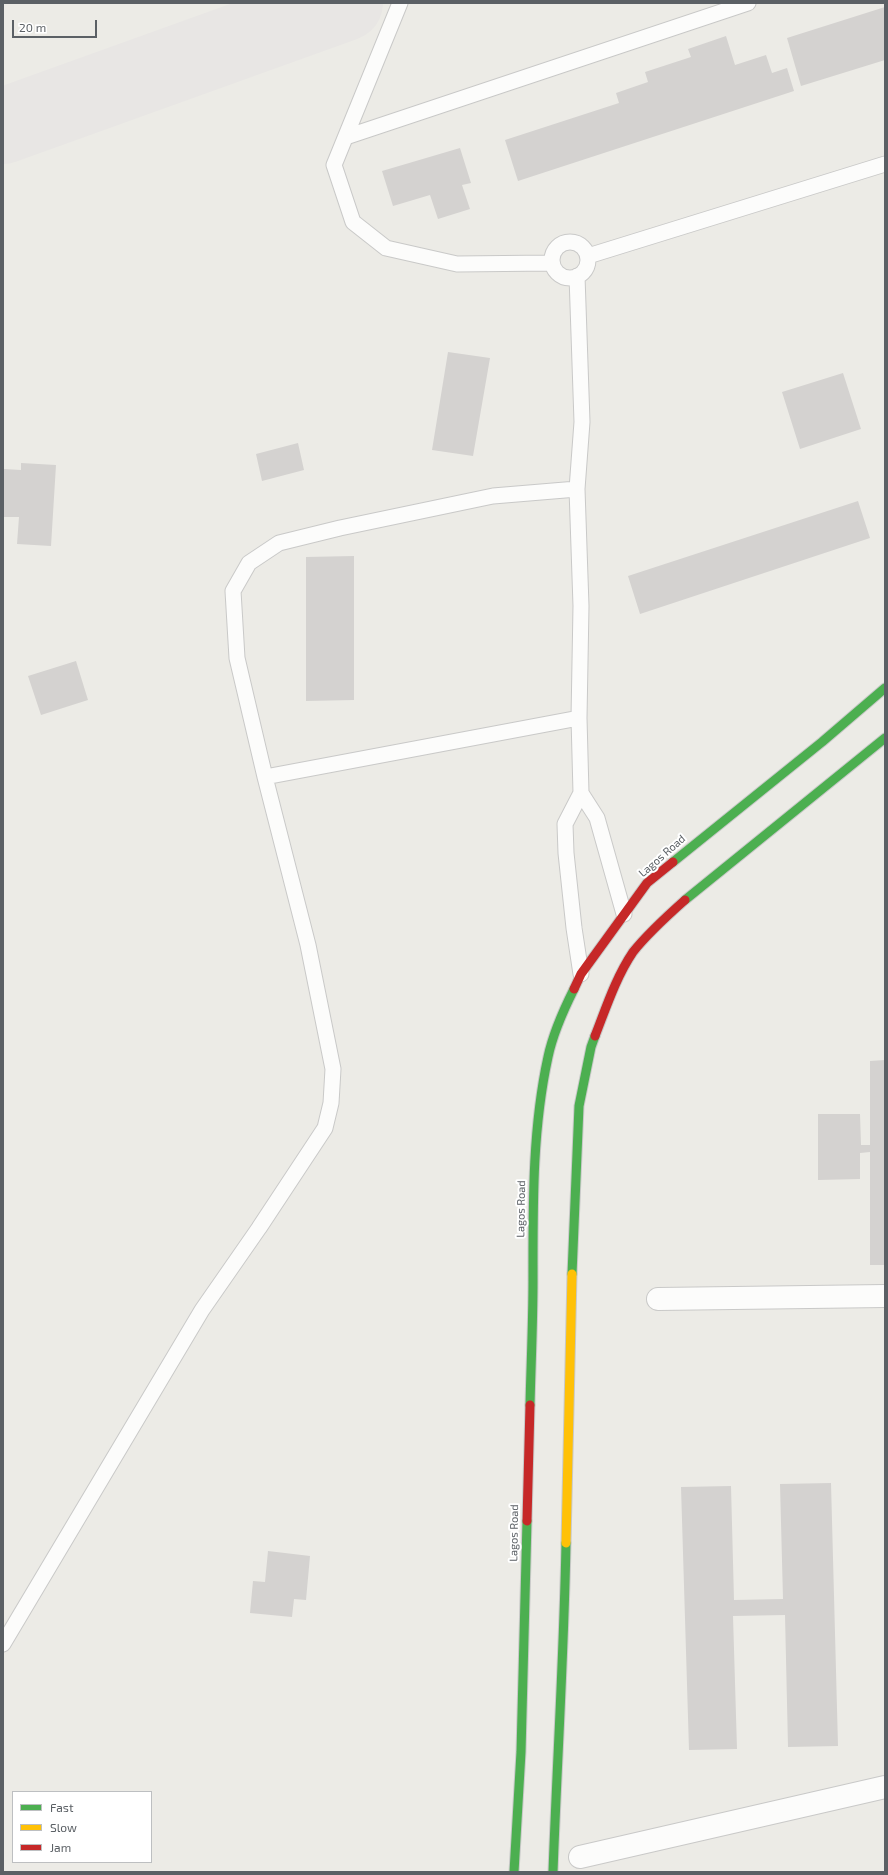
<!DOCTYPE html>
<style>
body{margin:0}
#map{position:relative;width:888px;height:1875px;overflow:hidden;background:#ecebe6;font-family:"Exo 2",sans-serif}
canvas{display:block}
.frame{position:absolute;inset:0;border:4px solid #5b6065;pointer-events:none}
.legend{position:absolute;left:12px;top:1791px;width:140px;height:72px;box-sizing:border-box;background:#fff;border:1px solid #bdbfc1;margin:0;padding:5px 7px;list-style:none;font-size:12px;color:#5b6065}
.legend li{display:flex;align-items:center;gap:8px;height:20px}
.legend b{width:20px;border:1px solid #bdbfc1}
.scale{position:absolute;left:12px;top:20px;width:85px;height:18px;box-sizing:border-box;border:2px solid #5b6065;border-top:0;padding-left:5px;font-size:12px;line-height:14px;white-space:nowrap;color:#5b6065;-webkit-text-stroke:3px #fff;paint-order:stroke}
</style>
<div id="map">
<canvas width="888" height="1875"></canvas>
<div class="frame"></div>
<ul class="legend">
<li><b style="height:5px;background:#4caf50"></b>Fast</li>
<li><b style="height:5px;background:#ffc107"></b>Slow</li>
<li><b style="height:5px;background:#c62828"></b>Jam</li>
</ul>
<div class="scale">20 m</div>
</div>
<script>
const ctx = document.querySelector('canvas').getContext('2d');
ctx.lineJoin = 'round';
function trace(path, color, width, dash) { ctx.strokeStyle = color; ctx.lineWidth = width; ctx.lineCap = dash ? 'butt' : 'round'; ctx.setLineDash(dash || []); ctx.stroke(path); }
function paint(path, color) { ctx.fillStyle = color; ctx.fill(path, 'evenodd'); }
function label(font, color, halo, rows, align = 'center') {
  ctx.font = font + ' "Exo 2",sans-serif'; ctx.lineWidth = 4; ctx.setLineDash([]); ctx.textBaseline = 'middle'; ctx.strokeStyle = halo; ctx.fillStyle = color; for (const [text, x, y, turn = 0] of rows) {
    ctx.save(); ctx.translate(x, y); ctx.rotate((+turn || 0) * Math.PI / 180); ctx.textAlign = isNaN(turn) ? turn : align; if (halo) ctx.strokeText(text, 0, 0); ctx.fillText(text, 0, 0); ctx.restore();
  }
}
trace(new Path2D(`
 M3,126L345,3`), '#e8e6e4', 76);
paint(new Path2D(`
 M885,7V60L801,86L787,38Z
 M726,36L735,65L766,55L772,73L787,68L794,91L518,181L505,140L619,103L616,93L648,82L645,72L691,57L688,49Z
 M460,148L471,183L462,185L470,209L438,219L430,195L393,206L382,171Z
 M448,352L490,358L473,456L432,450Z
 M843,373L861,429L800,449L782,392Z
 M298,443L304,470L262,481L256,454Z
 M21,463L56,465L51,546L17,544L19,517H3L4,469L21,470Z
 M858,501L870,538L640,614L628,576Z
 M354,556V700L306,701V557Z
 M76,661L88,700L41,715L28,676Z
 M885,1060V1265H870V1152L860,1153V1179L818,1180V1114H860L861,1145H870V1061Z
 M831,1483L838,1746L788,1747L785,1615L733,1616L737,1749L689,1750L681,1487L731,1486L734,1600L783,1599L780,1484Z
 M268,1551L310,1556L306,1600L294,1599L292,1617L250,1613L253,1581L265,1582Z`), '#d4d2d0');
const lane = new Path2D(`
 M400,3L334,165L353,222L386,248L457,264L551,263
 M346,137L748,3
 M552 260a18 18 0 1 1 36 0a18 18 0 1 1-36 0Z
 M588,256L885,164
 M577,276L582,422L577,489L581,606L579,718L581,793L565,824L566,853L574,928L581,974
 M265,777L579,718
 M581,793L597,818L624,914
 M3,1644L202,1310L259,1228L325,1128L331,1103L333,1069L308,945L265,777L237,658L233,591L249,563L279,543L340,528L493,496L577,489`);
const street = new Path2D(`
 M658,1299L885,1296
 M580,1857L885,1787`);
const fast = new Path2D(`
 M673,862L822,742L885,688
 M685,900L885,738
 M572,1274L579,1106L591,1047L595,1036
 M530,1405C531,1363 533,1322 533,1281C533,1206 532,1130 548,1057C553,1033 563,1011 574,989
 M514,1872L521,1752L527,1521
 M553,1872C557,1762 564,1653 566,1543`);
const slow = new Path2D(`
 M566,1543L572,1274`);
const jam = new Path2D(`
 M574,989L581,974L647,883L673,862
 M595,1036C606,1008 616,977 633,952C648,933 667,916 685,900
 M527,1521L530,1405`);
trace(lane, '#c9c9c8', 17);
trace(street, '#c9c9c8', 24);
trace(fast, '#c8c9c8', 11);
trace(slow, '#c8c9c8', 11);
trace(jam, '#c8c9c8', 11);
trace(lane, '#fcfcfb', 15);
trace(street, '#fcfcfb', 22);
trace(fast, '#4caf50', 9);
trace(slow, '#ffc107', 9);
trace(jam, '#c62828', 9);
label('11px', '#5b6065', '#fff', [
 ["Lagos Road",662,856,-41],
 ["Lagos Road",521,1209,-89],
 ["Lagos Road",514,1533,-89]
]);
</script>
